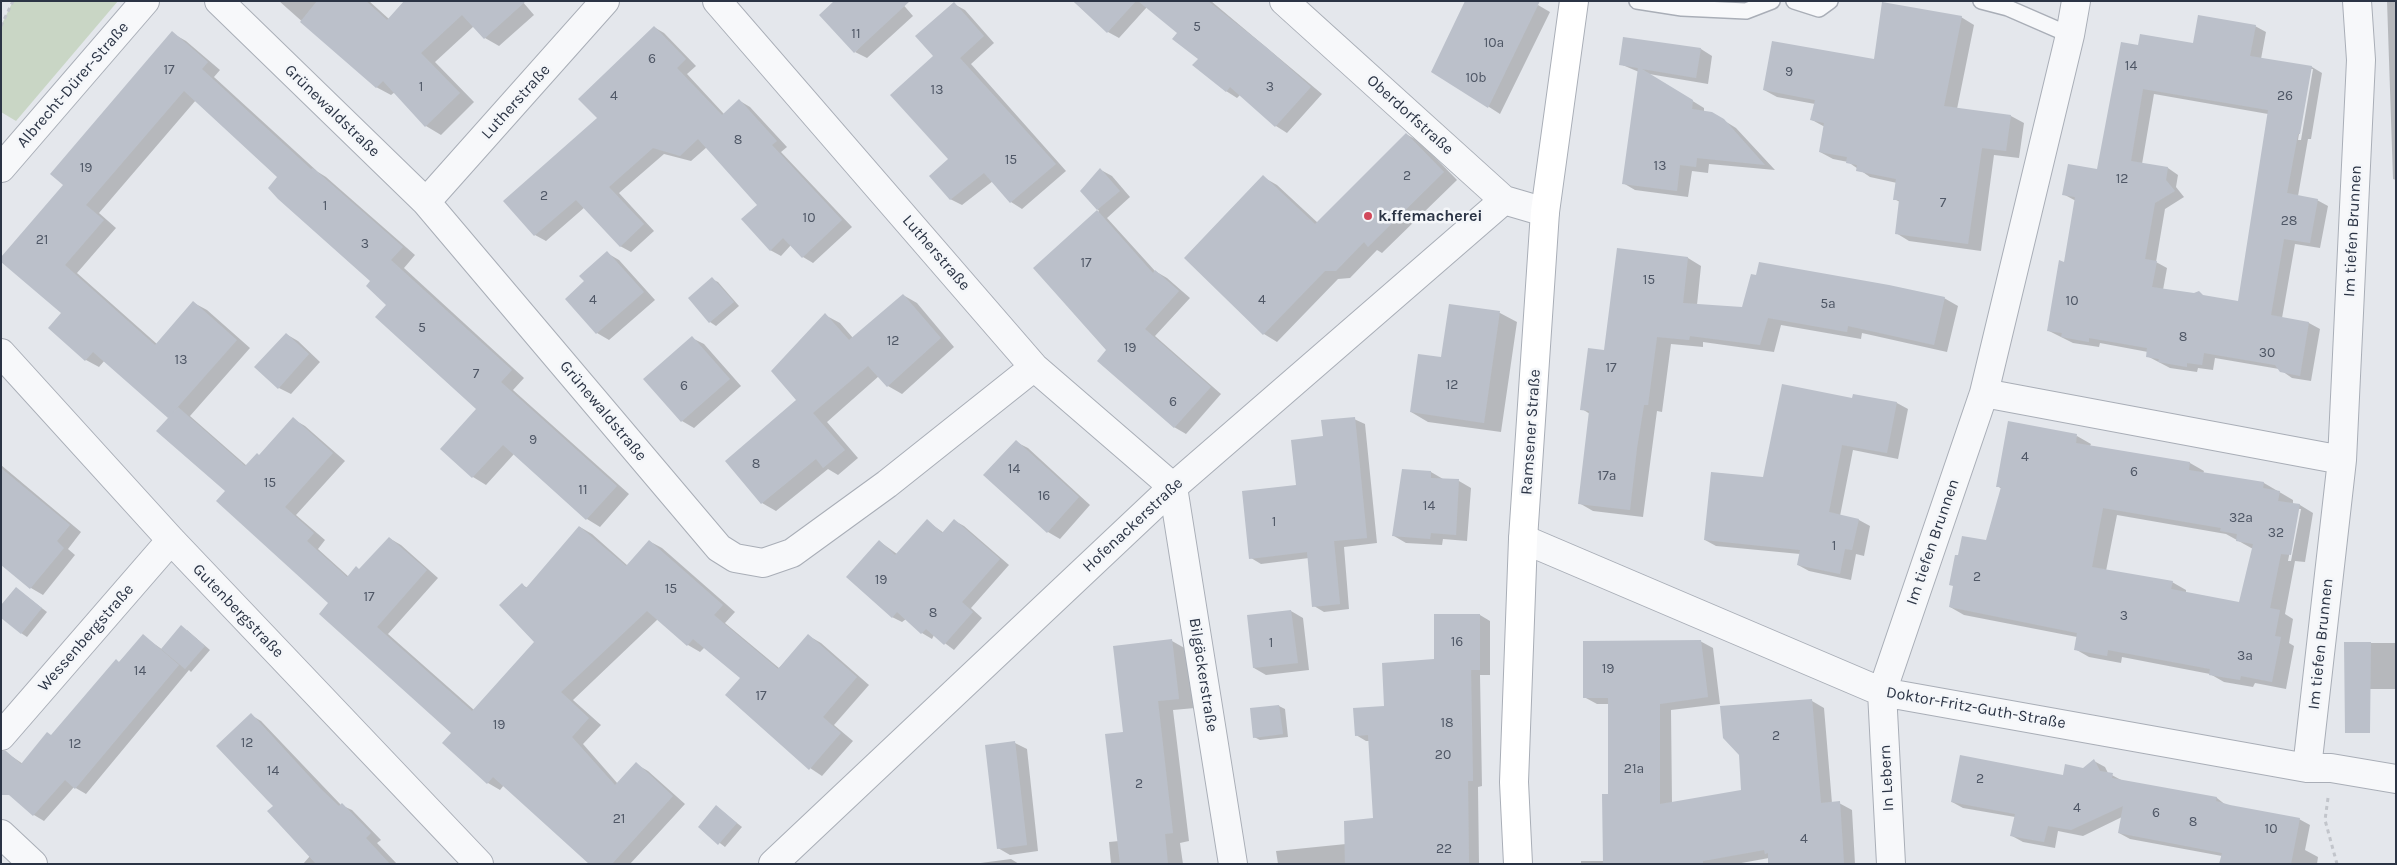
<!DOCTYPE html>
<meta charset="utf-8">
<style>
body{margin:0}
#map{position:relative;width:2397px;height:865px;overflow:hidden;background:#e4e7ec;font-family:Karla,sans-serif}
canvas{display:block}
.frame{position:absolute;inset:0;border:2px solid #2b3445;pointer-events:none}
</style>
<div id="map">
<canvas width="2397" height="865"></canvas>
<div class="frame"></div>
</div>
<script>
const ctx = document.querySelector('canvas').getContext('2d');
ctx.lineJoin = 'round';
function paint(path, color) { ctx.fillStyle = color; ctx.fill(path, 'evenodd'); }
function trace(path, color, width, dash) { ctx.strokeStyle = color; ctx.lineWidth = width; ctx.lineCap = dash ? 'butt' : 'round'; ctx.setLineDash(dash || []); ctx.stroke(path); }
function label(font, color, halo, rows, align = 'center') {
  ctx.font = font + ' Karla,sans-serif'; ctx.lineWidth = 5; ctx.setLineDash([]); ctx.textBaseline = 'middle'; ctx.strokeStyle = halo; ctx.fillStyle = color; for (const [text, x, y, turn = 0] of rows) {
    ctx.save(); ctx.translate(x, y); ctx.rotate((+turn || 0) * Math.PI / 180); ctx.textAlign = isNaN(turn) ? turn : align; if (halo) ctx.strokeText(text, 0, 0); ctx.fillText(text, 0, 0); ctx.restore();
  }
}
paint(new Path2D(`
 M13,1H118L16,121L1,112V26Z`), '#c9d6c5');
paint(new Path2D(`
 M279,1H369L389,19L522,1L534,15L499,46L485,38L474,26L435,62L474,102L441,135L426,126L395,92L391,95L376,87Z
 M900,1L913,16L867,58L855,52Z
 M1073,1H1211L1322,94L1287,133L1276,126L1240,95L1237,98L1226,91L1178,33L1147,7L1119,38L1108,32Z
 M2387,1H2396V180L2393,179Z
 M954,4L965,10L994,43L971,64L1066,171L1022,209L1011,202L993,181L962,205L950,199V159L935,56Z
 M1538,5L1550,12L1500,114L1433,71Z
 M1961,17L1974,25L1957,109L2011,116L2024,123L2019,158L1994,155L1981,251L1909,241L1896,233L1900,202L1894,199L1897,183L1870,177L1848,162L1833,159L1820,152L1825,127L1812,120L1815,104L1777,97L1764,90L1875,60Z
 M2255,26L2266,32L2261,59L2312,67L2322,73L2311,139H2308L2298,196L2317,200L2328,206L2320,248L2295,244L2282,318L2309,323L2320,329L2311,381L2292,378L2279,369L2215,358L2213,370L2198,368L2197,372L2170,368L2147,356L2148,352L2100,343L2099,347L2073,343L2049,331L2065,263L2076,201L2063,194L2098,171L2139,46L2194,45ZM2310,69H2313L2301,140H2298ZM2154,94L2268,114L2239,302L2163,290L2167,268L2156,262L2165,209L2184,197L2176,187L2178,175L2168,168L2142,164Z
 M654,27L664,33L696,66L687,74L724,114L740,101L750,107L787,147L781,152L852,227L813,263L803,257L791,245L781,256L770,250L759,205L707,147L691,161L664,154L619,193L654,231L631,252L620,246L585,207L546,241L535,235L505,201L598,118Z
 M172,33L186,41L220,70L214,77L318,172L326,177L415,255L404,268L524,378L513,390L629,494L600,527L587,519L514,454L486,485L473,477L442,448L477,409L388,305L372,281L279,177L196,100L99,213L116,228L77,273L157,344L194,303L207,310L250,348L190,416L247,466L260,456L293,419L305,426L345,461L296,515L325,540L318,549L349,577L360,570L389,538L401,545L438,578L388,634L474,710L536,642L522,585L528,588L580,527L592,534L628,566L649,541L662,548L735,612L725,623L779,668L809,636L821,643L869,685L834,725L853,741L822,776L810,768L742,678L705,647L700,652L688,645L658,619L573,700L601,725L583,744L618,784L636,764L648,771L685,804L630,864H591L504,785L500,790L488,783L453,733L226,491L170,418L105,360L99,367L86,360L63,313L65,185Z
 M1701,49L1712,56L1708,84L1649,74L1704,108V112L1712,113L1736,128L1775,170L1709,164L1708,173L1692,171L1688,197L1635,190L1623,183L1639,72L1620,64Z
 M1406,134L1420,142L1457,180L1382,253L1377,250L1350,278L1338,279L1277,342L1264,334L1263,177L1277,185L1318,223Z
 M1101,170L1112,176L1130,197L1107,218L1155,271L1167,278L1190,298L1155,336L1221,394L1186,434L1174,427L1035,268L1099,211L1082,191Z
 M1618,250L1688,258L1701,266L1697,305L1743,309L1944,298L1958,306L1947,352L1862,333L1861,339L1781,325L1774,352L1703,342V347L1671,344L1662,412L1657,411L1643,517L1593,511L1579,503L1590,414L1582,409L1605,351Z
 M607,253L619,260L655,300L609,340L597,333L566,299L586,281Z
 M712,279L718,282L739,306L716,326L710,322L690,298Z
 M903,295L917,303L954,347L902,394L888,386L879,376L827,422L858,458L838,475L828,469L776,511L762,503L727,461L798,400L825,315L840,323L853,338Z
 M1450,305L1500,313L1517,322L1501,432L1428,422L1411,412L1442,359Z
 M286,334L298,341L320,362L291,394L279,388Z
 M692,338L704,344L741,386L694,428L682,421Z
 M1853,399L1897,403L1908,409L1898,459L1853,450L1840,516L1859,520L1870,526L1864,556L1856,554L1851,580L1809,571L1798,565L1800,554L1716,546L1705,540L1764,478Z
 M1354,419L1365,424L1377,543L1344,547L1349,609L1324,612L1314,606L1309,558L1261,564L1251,558L1297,486L1324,437Z
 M2077,436L2091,444L2090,446L2190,463L2204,471L2203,474L2264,483L2293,500V504L2300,505L2313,513L2305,562L2295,561L2285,614L2293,619L2289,643L2294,646L2286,689L2255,683L2253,687L2224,682L2210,674L2122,657L2121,663L2089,657L2075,649L2077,637L1964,615L1950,607L1987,541L2002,489L1997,486ZM2298,509H2301L2291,561H2288ZM2117,515L2226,534L2253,549L2240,604L2186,593V590L2172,582L2106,571Z
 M1016,442L1028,448L1090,505L1060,539L1048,532Z
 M1,465L81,532L68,549L75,555L43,595L31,588L1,563Z
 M1431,472L1443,479L1459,481L1471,488L1467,541L1443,539L1442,545L1406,543L1394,536Z
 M927,521L944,533L955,521L964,526L1009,565L971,608L982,618L954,650L934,635L932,639L922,633L906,619L902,622L892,617L879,541L897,554Z
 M16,588L47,612L27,637L21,633Z
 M1291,611L1303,618L1309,670L1266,675L1254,668L1249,616Z
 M1480,615L1490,621V675H1480L1482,786L1478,787L1479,864H1278L1276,851L1346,844L1374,819L1370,741H1366L1356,735Z
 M187,630L210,650L191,672L189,670L86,794L74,787L44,821L34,815L1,787L7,753L23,764L52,736L143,636L163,650Z
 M1172,641L1188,650L1195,708L1173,710L1189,841L1180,843L1183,864H1111L1109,842L1119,841L1125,733Z
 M1700,641L1713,648L1720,704L1671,710L1672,803L1743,791L1812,701L1824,708L1832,803H1839L1852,810L1855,864H1770L1769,858L1736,864H1581V861H1604L1609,795V704H1597L1584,697Z
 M2346,643H2396V689H2358Z
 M1279,706L1285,709L1288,737L1260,740L1254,737Z
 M251,715L261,721L341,805L352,810L381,840L377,843L397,864H303L310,856L274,806Z
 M1015,743L1027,749L1038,851L1010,855L998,848Z
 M2094,761L2105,767L2108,773L2123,781L2217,798L2227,806L2299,819L2310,825L2305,850L2318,857L2317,864H2221L2222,856L2130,839L2119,833L2122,817L2083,836L2058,831L2055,848L2023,842L2012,836L2015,817L1963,808L1952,802L2064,776L2084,769Z
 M717,807L742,827L725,847L699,827Z
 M1011,859L1019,864H973Z`), '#0003');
paint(new Path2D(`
 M317,1H366L387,20L404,1H526L484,39L462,15L421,53L460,93L425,127L383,81L376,88L300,22Z
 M834,1H910L854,53L819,15Z
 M1073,1H1136L1107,33Z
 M1138,1H1208L1266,47L1311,87L1275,127L1230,87L1226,92L1192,65L1198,59L1172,39L1177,33Z
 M1465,1H1540L1488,108L1431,72Z
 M954,2L984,36L960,58L1056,164L1010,203L984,173L950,200L929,176L948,159L890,95L933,56L915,36Z
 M1882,2L1962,16L1944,106L2011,115L2006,151L1982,148L1968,244L1895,234L1899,200H1893L1896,179L1856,171L1857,165L1846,163L1847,157L1819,152L1824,123L1810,120L1815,100L1763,90L1772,41L1874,59Z
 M2198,15L2256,25L2250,56L2312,66L2300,134H2298L2287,193L2318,199L2310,243L2284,239L2271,315L2309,322L2300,376L2280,372L2275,365L2204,353L2202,365L2187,363V367L2158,362L2159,359L2146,357L2147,348L2089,338V342L2061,337L2062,333L2047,331L2059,260L2064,262L2075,197L2062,195L2068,164L2097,169L2121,42L2138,45L2140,34L2193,43ZM2143,89L2268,110L2238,301L2203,295L2199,291L2194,293L2152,287L2157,261L2145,259L2155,203L2175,191L2166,180L2168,167L2131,161Z
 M654,26L686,59L677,68L722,115L739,99L777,141L772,145L842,220L802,258L783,238L770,251L741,219L757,205L698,139L680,156L653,148L609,187L644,224L620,247L576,200L534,236L503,201L597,118L578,99Z
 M172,31L208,62L202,69L311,169L313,168L403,247L391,260L512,370L501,382L617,486L586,520L503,445L472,478L440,449L476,409L375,317L386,305L366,286L370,281L278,199L268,188L277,177L184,91L86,205L104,220L65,265L155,345L193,301L237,340L168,418L93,352L85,361L48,328L61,313L1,262V257L63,185L50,174Z
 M1623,37L1701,48L1696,78L1642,69L1693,100L1692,109L1712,112L1724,119L1765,165L1697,158L1696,167L1680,165L1677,191L1622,184L1638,68L1619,65Z
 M1406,133L1444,172L1368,247L1364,242L1336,271H1325L1263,335L1184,258L1263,175L1315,224Z
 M1100,168L1120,191L1097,210L1080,191Z
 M1097,210L1153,273L1155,270L1179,291L1145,329L1211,387L1174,428L1097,361L1106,350L1033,268Z
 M1617,248L1688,257L1683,303L1742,307L1751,274L1756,275L1759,262L1889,285L1945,297L1934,345L1848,326L1847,332L1768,318L1760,345L1690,336L1689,340L1657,337L1648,405H1644L1637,448L1630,510L1578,504L1589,411L1580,410L1588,348L1604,350Z
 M607,251L644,292L596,334L565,299L584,281L579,276Z
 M712,277L734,302L709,323L688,298Z
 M903,294L941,338L887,387L868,366L813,413L845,450L823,468L816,459L761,504L725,461L796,400L771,371L825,313L849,340Z
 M1449,304L1500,311L1484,423L1410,412L1418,354L1441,357Z
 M286,333L309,354L278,389L254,367Z
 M692,336L730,379L681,422L643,379Z
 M1782,384L1852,398L1853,394L1897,402L1887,453L1842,445L1829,512L1859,519L1852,550L1845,549L1840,574L1797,565L1800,550L1704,540L1711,472L1763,477Z
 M178,407L245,466L257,453L259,455L293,417L333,453L285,507L314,533L307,541L347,577L356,566L359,569L389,537L427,570L377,627L472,711L534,642L499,605L522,583L526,588L579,526L626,566L649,540L723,605L714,615L778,669L808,634L857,677L823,717L841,733L809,770L725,695L740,678L693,639L687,646L647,611L561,692L589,718L572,737L615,785L636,762L673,796L612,864H589L493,777L487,784L442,743L451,733L319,614L328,603L216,501L225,491L156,431Z
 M1355,417L1367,538L1334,541L1340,604L1312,607L1307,552L1249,559L1242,491L1296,485L1291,440L1323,436L1321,420Z
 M2008,421L2077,434L2076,443L2190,462L2189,470L2264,482L2263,488L2280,491L2278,501L2300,504L2291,555L2281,554L2270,608L2280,610L2275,636L2281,637L2272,682L2241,676L2240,680L2209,675L2210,669L2108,650L2107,656L2074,650L2077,633L1949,607L1953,586L1949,585L1955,555H1958L1962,536L1986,540L2001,487H1996ZM2103,508L2221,528L2220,531L2237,534L2236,541L2253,544L2239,602L2171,589L2173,581L2092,567Z
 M1016,440L1079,497L1047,533L983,475Z
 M1,468L70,525L57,541L64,548L30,589L1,565Z
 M1402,469L1431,471V478L1459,479L1456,535L1431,533L1430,539L1392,536Z
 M927,519L942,533L954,519L1000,559L962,602L973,612L944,645L926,629L921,634L897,612L892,618L846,577L879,540L895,555Z
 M16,587L42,608L21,634L1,618V605Z
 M1291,610L1298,663L1253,668L1247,615Z
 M1434,614H1480V670H1471L1473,781H1468L1469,864H1345L1344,821L1373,818L1368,735L1355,736L1353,708L1384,706L1382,663L1434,659Z
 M181,625L205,646L185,669L161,649Z
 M143,634L179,665L75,789L65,780L33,816L9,795H1V751H6L21,764L47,732L51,735L116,659L119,662Z
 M1172,639L1179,699L1158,701L1173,833L1165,834L1168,864H1120L1105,734L1123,732L1113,646Z
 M1701,640L1708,697L1660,704V804L1741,790L1739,755L1723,738L1720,706L1812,699L1821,803L1840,801L1844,864H1768V853L1765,854L1764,850L1703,861V864H1603L1602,794H1608V698H1583V641Z
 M2344,642H2371L2370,733H2345Z
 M1279,705L1283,734L1253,738L1250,708Z
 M251,713L320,788L339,806L342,803L371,833L366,838L390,864H316L267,811L273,806L267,800L216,746Z
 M1015,741L1027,845L997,849L985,745Z
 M1960,755L2063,775L2065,764L2083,768L2094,759L2100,771L2113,773L2112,778L2217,797L2216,801L2230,805L2300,818L2291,864H2219L2222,853L2118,833L2123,806L2071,830L2048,826L2044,842L2010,836L2015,814L1951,802Z
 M716,805L737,823L718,845L698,827Z`), '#bbc0ca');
const lane = new Path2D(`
 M1637,1L1682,8L1746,11L1772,1
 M1794,1L1819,9L1830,1
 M1981,1L2008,8L2070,35`);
const street = new Path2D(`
 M219,1L426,202L719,548L735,558L763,563L792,553L887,484L1034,367
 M717,1L1034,367L1173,487L1233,864
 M1284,1L1504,200L1545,212
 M1,168L145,1
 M426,202L605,1
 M1,353L171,540L479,864
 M1984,393L2342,460
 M1523,539L1882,692L2307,768H2331L2396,779
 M1,736L171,540
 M2307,768L2342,460L2361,60L2357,1
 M1,834L33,864
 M773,864L1173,487L1504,200
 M1891,864L1882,692L1984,393L2070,35L2076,1`);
const secondary = new Path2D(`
 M1518,864L1514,782L1523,539L1545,212L1574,1`);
trace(lane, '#a9aeb7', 18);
trace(street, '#a9aeb7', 30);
trace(secondary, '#a9aeb7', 30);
trace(new Path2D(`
 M1,26L13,1
 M2328,798L2325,820L2337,864`), '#c2c5cb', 3, [4, 4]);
trace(lane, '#f7f8fa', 15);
trace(street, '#f7f8fa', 28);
trace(secondary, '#fff', 28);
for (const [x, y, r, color] of [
 [1368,216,5,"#d1485a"]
]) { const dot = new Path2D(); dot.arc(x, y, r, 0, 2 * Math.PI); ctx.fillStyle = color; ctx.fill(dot); trace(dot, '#f4f6f9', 2); }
label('14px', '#4f5766', null, [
 ["5",1197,27],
 ["11",856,34],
 ["10a",1494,43],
 ["6",652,59],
 ["14",2131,66],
 ["17",169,70],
 ["9",1789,72],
 ["10b",1476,78],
 ["1",421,87],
 ["3",1270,87],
 ["13",937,90],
 ["4",614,96],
 ["26",2285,96],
 ["8",738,140],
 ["15",1011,160],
 ["13",1660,166],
 ["19",86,168],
 ["2",1407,176],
 ["12",2122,179],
 ["2",544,196],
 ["7",1943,203],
 ["1",325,206],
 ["10",809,218],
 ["28",2289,221],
 ["21",42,240],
 ["3",365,244],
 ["17",1086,263],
 ["15",1649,280],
 ["4",593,300],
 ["4",1262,300],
 ["10",2072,301],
 ["5a",1828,304],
 ["5",422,328],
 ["8",2183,337],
 ["12",893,341],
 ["19",1130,348],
 ["30",2267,353],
 ["13",181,360],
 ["17",1611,368],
 ["7",476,374],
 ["12",1452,385],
 ["6",684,386],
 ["6",1173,402],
 ["9",533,440],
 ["4",2025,457],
 ["8",756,464],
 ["14",1014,469],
 ["6",2134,472],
 ["17a",1607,476],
 ["15",270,483],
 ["11",583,490],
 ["16",1044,496],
 ["14",1429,506],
 ["32a",2241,518],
 ["1",1274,522],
 ["32",2276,533],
 ["1",1834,546],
 ["2",1977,577],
 ["19",881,580],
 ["15",671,589],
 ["17",369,597],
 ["8",933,613],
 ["3",2124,616],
 ["16",1457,642],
 ["1",1271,643],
 ["3a",2245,656],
 ["19",1608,669],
 ["14",140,671],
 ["17",761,696],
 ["18",1447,723],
 ["19",499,725],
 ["2",1776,736],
 ["12",247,743],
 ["12",75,744],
 ["20",1443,755],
 ["21a",1634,769],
 ["14",273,771],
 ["2",1980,779],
 ["2",1139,784],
 ["4",2077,808],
 ["6",2156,813],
 ["21",619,819],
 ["8",2193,822],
 ["10",2271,829],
 ["4",1804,839],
 ["22",1444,849]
]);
label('16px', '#2b3445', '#f4f6f9', [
 ["Albrecht-Dürer-Straße",73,85,-49],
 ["Lutherstraße",516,102,-48],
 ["Grünewaldstraße",332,111,44],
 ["Oberdorfstraße",1410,115,42],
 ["Im tiefen Brunnen",2353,231,-87],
 ["Lutherstraße",936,253,49],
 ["Grünewaldstraße",603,411,50],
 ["Ramsener Straße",1531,432,-86],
 ["Hofenackerstraße",1133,525,-43],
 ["Im tiefen Brunnen",1933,542,-71],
 ["Gutenbergstraße",238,611,46],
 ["Wessenbergstraße",86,638,-49],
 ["Im tiefen Brunnen",2321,644,-84],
 ["Bilgäckerstraße",1203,675,81],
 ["Doktor-Fritz-Guth-Straße",1976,708,10],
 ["In Lebern",1887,778,-93]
]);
label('bold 16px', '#2b3445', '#f4f6f9', [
 ["k.ffemacherei",1378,216]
], 'left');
</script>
